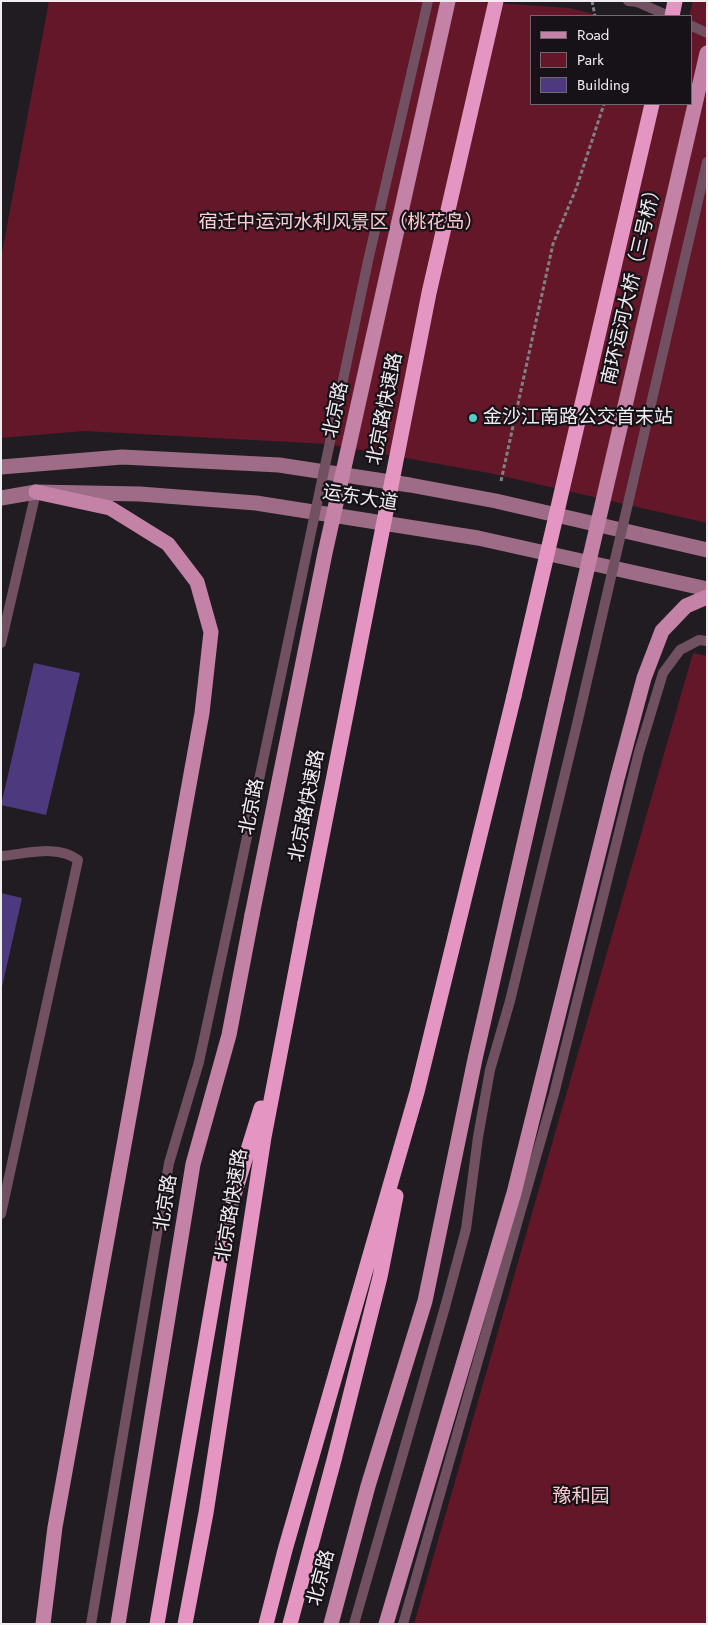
<!DOCTYPE html>
<meta charset="utf-8">
<style>
body{margin:0}
#map{position:relative;width:708px;height:1625px;overflow:hidden;background:#201c21;font-family:Jost,sans-serif}
canvas{display:block}
.frame{position:absolute;inset:0;border:2px solid #f0edf1;pointer-events:none}
.legend{position:absolute;left:530px;top:15px;width:162px;height:90px;box-sizing:border-box;background:#171218;border:1px solid #6e6a6f;margin:0;padding:6px 9px;list-style:none;font-size:15px;color:#f0edf1}
.legend li{display:flex;align-items:center;gap:10px;height:25px}
.legend b{width:25px;border:1px solid #6e6a6f}
</style>
<div id="map">
<canvas width="708" height="1625"></canvas>
<div class="frame"></div>
<ul class="legend">
<li><b style="height:6px;background:#c482a6"></b>Road</li>
<li><b style="height:14px;background:#631729"></b>Park</li>
<li><b style="height:14px;background:#4d3a7e"></b>Building</li>
</ul>
</div>
<script>
const ctx = document.querySelector('canvas').getContext('2d');
ctx.lineJoin = 'round';
function paint(path, color) { ctx.fillStyle = color; ctx.fill(path, 'evenodd'); }
function trace(path, color, width, dash) { ctx.strokeStyle = color; ctx.lineWidth = width; ctx.lineCap = dash ? 'butt' : 'round'; ctx.setLineDash(dash || []); ctx.stroke(path); }
function label(font, color, halo, rows, align = 'center') {
  ctx.font = font + ' Jost,"Noto Sans SC",sans-serif'; ctx.lineWidth = 4.5; ctx.setLineDash([]); ctx.textBaseline = 'middle'; ctx.strokeStyle = halo; ctx.fillStyle = color; for (const [text, x, y, turn = 0] of rows) {
    ctx.save(); ctx.translate(x, y); ctx.rotate((+turn || 0) * Math.PI / 180); ctx.textAlign = isNaN(turn) ? turn : align; if (halo) ctx.strokeText(text, 0, 0); ctx.fillText(text, 0, 0); ctx.restore();
  }
}
paint(new Path2D(`
 M49,1H466L570,8L601,16H532V104H692V16H689L693,1H707V523L489,473L327,444L84,431L1,438V258Z
 M693,653L707,656V1624H414Z`), '#631729');
paint(new Path2D(`
 M34,663L80,673L46,815L1,805Z
 M1,893L22,898L2,987H1Z`), '#4d3a7e');
trace(new Path2D(`
 M592,1L595,16
 M501,481L553,244L576,189L604,104`), '#838084', 3, [4, 2.5]);
trace(new Path2D(`
 M628,1L637,2L669,16
 M692,26L707,33
 M1,643L36,492
 M1,856C26,854 58,844 78,860L1,1214
 M91,1624L169,1163L199,1062L231,913
 M354,1624L445,1307
 M403,1624L554,1094L639,752L663,673L680,650L699,640L707,641`), '#705061', 10);
trace(new Path2D(`
 M1,467L122,457L279,465L410,485L496,501L707,550
 M1,498L36,492L140,494L256,503L478,538L707,589`), '#9f6c88', 15);
trace(new Path2D(`
 M36,492L110,508L168,544L197,582L211,632L202,713L55,1527L43,1624
 M118,1624L193,1164L229,1035L252,915
 M331,1624L368,1486L425,1301L475,1059L557,699
 M386,1624L514,1193L617,779L644,678L662,631L686,606L707,597`), '#c482a6', 15);
trace(new Path2D(`
 M672,16L675,1
 M157,1624L228,1214L261,1108
 M185,1624L206,1513L264,1137L305,923
 M266,1624L285,1550L417,1092L514,696
 M290,1624L334,1460L380,1277L396,1196`), '#e595c2', 15);
trace(new Path2D(`
 M231,913L368,261L428,1
 M445,1307L466,1229L478,1137L490,1070L510,1001L577,724L707,162`), '#705061', 10);
trace(new Path2D(`
 M557,699L707,53
 M252,915L325,553L448,1`), '#c482a6', 15);
trace(new Path2D(`
 M514,696L652,104
 M305,923L429,293L496,1`), '#e595c2', 15);
for (const [x, y, r, color] of [
 [473,418,5,"#54cdc7"]
]) { const dot = new Path2D(); dot.arc(x, y, r, 0, 2 * Math.PI); ctx.fillStyle = color; ctx.fill(dot); trace(dot, '#171218', 2); }
label('19px', '#fdccd1', '#171218', [
 ["宿迁中运河水利风景区（桃花岛）",341,223],
 ["豫和园",581,1497]
]);
label('19px', '#f0edf1', '#171218', [
 ["南环运河大桥（三号桥）",633,283,-77],
 ["北京路快速路",386,409,-79],
 ["北京路",337,410,-78],
 ["运东大道",360,499,9],
 ["北京路快速路",308,806,-79],
 ["北京路",253,807,-79],
 ["北京路",167,1203,-81],
 ["北京路快速路",233,1205,-81],
 ["北京路",322,1578,-75]
]);
label('19px', '#f0edf1', '#171218', [
 ["金沙江南路公交首末站",483,418]
], 'left');
</script>
